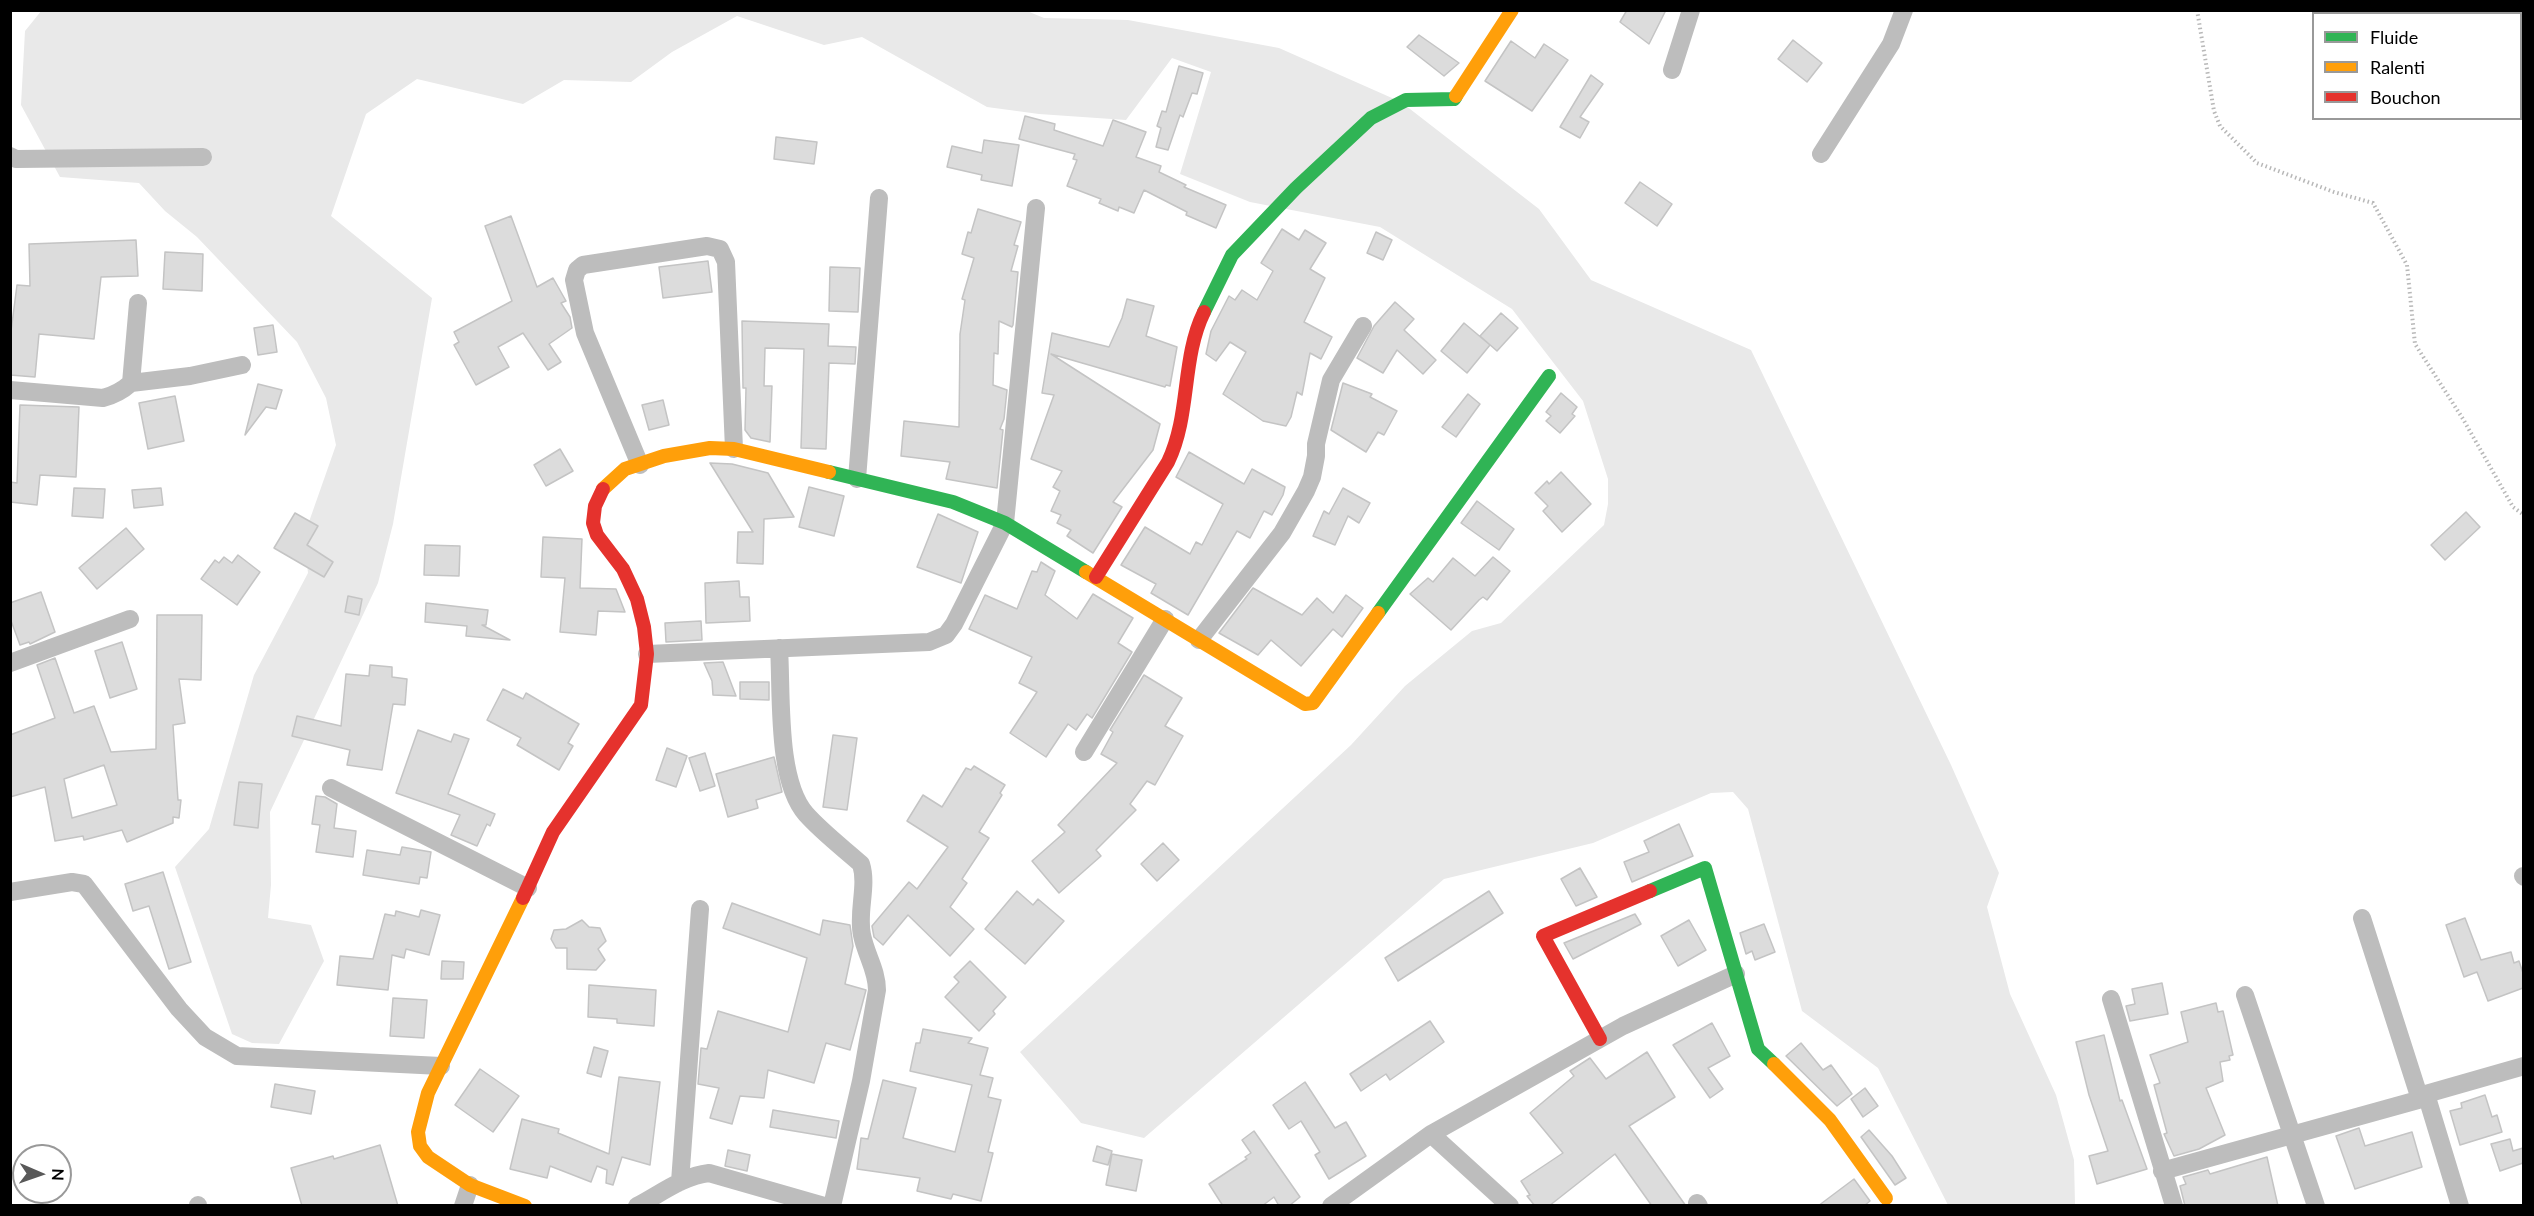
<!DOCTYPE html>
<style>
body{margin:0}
#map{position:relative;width:2534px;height:1216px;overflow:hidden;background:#fff;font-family:Lato,sans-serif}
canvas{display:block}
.frame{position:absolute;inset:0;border:12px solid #000;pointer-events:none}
.legend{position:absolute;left:2312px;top:12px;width:210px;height:108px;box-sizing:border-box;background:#fff;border:2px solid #999;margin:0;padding:8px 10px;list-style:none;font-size:18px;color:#000}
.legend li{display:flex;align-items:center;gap:12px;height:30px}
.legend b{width:30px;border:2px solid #999}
.north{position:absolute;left:12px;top:1144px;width:60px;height:60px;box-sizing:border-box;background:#fff;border:2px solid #999;border-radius:50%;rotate:92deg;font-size:16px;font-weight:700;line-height:24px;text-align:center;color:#000}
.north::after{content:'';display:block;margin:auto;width:21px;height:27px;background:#595959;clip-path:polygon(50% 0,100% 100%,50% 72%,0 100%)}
</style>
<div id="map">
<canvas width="2534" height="1216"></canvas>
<div class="frame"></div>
<ul class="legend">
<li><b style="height:8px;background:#30b455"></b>Fluide</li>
<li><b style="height:8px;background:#ff9f0a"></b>Ralenti</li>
<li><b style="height:8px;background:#e5322d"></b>Bouchon</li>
</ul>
<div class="north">N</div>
</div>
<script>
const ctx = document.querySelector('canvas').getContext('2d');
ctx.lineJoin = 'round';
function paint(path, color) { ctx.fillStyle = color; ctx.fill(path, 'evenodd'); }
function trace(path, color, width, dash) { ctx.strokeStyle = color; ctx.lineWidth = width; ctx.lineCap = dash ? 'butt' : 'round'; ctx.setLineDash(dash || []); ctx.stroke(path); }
paint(new Path2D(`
 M42,10L1027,11L1044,18L1128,20L1279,48L1401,102L1539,209L1591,280L1751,350L1951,765L1999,873L1987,907L2010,994L2056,1095L2074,1160L2075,1205H1948L1878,1068L1802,1011L1748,809L1733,792L1711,793L1593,843L1444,879L1144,1138L1081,1123L1020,1052L1351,745L1405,686L1472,631L1501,623L1604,525L1608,504V479L1583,401L1512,309L1380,227L1250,202L1180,174L1211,72L1172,58L1126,120L1039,114L987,107L862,37L824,45L737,16L672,52L631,82L564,80L523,104L417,79L366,114L331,216L432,298L393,524L378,583L270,812L271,885L268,918L311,925L324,961L279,1044L252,1043L232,1034L175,867L209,829L254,675L308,573L304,536L336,445L326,398L297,342L197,237L165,211L139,183L60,177L21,105L25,31Z`), '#e9e9e9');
const building = new Path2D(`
 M1627,10H1666L1649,44L1620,22Z
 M1419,35L1459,63L1444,76L1407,47Z
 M1793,40L1822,63L1807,82L1778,59Z
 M1511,41L1535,58L1544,44L1568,60L1532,111L1485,81Z
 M1179,66L1203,73L1197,94L1192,93L1183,117L1180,115L1168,150L1156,147L1161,128L1157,126L1162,111L1166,112Z
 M1591,75L1603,84L1580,117L1589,122L1580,138L1560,127Z
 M1025,116L1055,124L1054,130L1103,146L1113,120L1146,132L1136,157L1161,166L1159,172L1186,185L1184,187L1226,205L1216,228L1186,215L1187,212L1144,190L1134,213L1119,207L1118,211L1099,203L1101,199L1067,186L1077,160L1073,159L1075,154L1019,139Z
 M776,137L817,142L814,164L774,159Z
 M984,140L1019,145L1012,186L981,180L982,175L947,167L952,146L982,153Z
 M1640,182L1672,204L1657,226L1625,203Z
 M978,209L1021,222L1014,245L1018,246L1011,271L1018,272L1013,325L1012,327L999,321L998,354L994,353L993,385L1007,390L1004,419L1000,429L1003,430L997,488L946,479L950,462L901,456L904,421L959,427L960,334L965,300L962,299L974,258L962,254L968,232L971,233Z
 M511,216L537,287L553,278L566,301L561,303L570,317L572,328L549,344L561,362L548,370L523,333L498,347L509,367L476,385L454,345L459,342L454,332L512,301L485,226Z
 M1282,229L1299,240L1305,230L1326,243L1310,269L1325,278L1304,322L1332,337L1321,359L1310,353L1302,395L1297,392L1291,417L1286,426L1263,421L1223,394L1246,352L1230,342L1216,361L1206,354L1211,331L1229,296L1235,300L1242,290L1257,300L1273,271L1261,263Z
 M1376,232L1392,240L1383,260L1367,253Z
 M136,240L138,276L101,277L94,339L39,334L35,377L10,375V339L17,285L30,286L29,244Z
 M165,252L203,254L202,291L163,289Z
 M708,261L712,292L663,298L659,267Z
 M830,267L860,268L858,312L829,311Z
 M1127,299L1154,306L1146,336L1177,347L1170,386L1166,385L1165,387L1051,354L1160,424L1153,450L1113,502L1122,507L1093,553L1067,536L1071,530L1057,523L1061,515L1051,511L1060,491L1053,487L1062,471L1031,459L1054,395L1042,393L1052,333L1109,347L1122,318Z
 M1395,302L1414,319L1404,330L1436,360L1423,374L1397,350L1383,373L1357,358L1374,326Z
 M1501,313L1518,328L1497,351L1480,336Z
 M742,321L829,324L828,346L856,347L855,364L829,363L826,449L801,448L804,349L765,348L764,386H772L770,442L751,438L745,430L746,388H743Z
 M1464,323L1490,345L1467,373L1441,351Z
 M273,325L277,352L258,355L254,328Z
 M1343,383L1372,394L1370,397L1397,411L1384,435L1378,432L1366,452L1331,430Z
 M258,384L282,390L276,409L266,407L245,435Z
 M1561,393L1577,407L1572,414L1575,416L1560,433L1546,421L1551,416L1546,412Z
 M1468,394L1480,404L1456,437L1442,427Z
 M175,396L184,441L148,449L139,403Z
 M663,400L669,425L649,430L642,405Z
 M20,405L79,407L76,477L40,475L37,505L10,502V482L17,483Z
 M560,449L573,471L546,486L534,465Z
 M1189,452L1244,484L1252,469L1285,487L1283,495L1272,515L1264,511L1250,538L1237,531L1188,615L1151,593L1156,584L1121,565L1145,527L1190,554L1196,542L1202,545L1223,504L1176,477Z
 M710,463L732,464L768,473L794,517L764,519L763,564L737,563L738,532H753Z
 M1561,472L1591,504L1562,532L1543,511L1548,506L1535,493L1547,481L1549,484Z
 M809,487L844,496L834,536L799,527Z
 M74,488L105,489L103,518L72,516Z
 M161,488L163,505L134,508L132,490Z
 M1343,488L1370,503L1359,523L1348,516L1335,545L1313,536L1324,511L1329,514Z
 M1477,501L1514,529L1499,550L1461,523Z
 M2466,512L2480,527L2445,560L2431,545Z
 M295,513L318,526L307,545L333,562L324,577L274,548Z
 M938,514L978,532L961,583L917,567Z
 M126,528L144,549L97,589L79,568Z
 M543,537L582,539L580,588L616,589L625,612L598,611L596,635L560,632L565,578L541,577Z
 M425,545L460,546L459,576L424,575Z
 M238,555L260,572L237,605L201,579L215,560L219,563L224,557L232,563Z
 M1493,557L1510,571L1487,600L1483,597L1479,600L1451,630L1410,594L1428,578L1433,582L1453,558L1475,576Z
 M1041,562L1055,571L1045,595L1077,619L1093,594L1133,618L1118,643L1132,652L1092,718L1087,714L1076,730L1068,724L1046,757L1010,733L1037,692L1019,683L1032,657L969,629L985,595L1017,609L1032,571L1037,572Z
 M739,581L740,597H749L750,621L706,623L705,583Z
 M1253,588L1302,615L1317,598L1333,613L1346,595L1363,608L1342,637L1333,629L1301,666L1271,640L1258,655L1219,633Z
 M41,592L55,632L30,644L29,642L20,645L10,618V603Z
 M348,596L362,599L359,615L345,612Z
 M426,603L488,610L486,625H482L510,640L466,636L467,626L425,622Z
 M157,615H202L201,680L179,679L185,723L173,725L178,800H181L179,818L173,817V823L127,842L122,830L84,840L83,836L55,841L45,787L10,797V735L55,718L37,665L55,658L74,713L94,706L111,752L156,749ZM104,765L117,805L72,818L64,779Z
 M701,621L702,640L666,642L665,623Z
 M122,642L137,689L110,698L95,651Z
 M723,662L736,696L713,695L712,681L704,663Z
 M370,665L392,667V677L407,679L405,705L393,704L382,770L347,765L350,750L292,736L297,716L341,726L346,674L369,676Z
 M1144,675L1182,698L1165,726L1183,736L1155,785L1147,781L1130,804L1136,810L1096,850L1101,856L1059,893L1032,861L1065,832L1058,825L1117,763L1101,754L1113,732L1110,730Z
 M740,682H769V700L740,699Z
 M503,689L523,699L526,693L579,724L568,743L573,746L559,770L517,745L521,738L487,720Z
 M418,730L451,742L454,734L469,739L448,794L495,814L490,826L487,824L477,846L451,835L460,815L396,793Z
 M833,735L857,738L847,810L823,807Z
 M667,748L687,756L676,787L656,780Z
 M705,753L715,786L700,791L689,758Z
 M774,757L782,792L756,800L758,808L728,817L716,774Z
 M974,766L1005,785L1000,793L1002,795L979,832L989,838L962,879L967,883L950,907L974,929L950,956L908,915L883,945L874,937L872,926L909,882L917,889L948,847L907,821L923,795L942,807L966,768L971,770Z
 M239,782L262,784L258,828L234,825Z
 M316,796L325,797L337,804L334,828L356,831L353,857L316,852L320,825L312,824Z
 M1679,824L1693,856L1632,882L1624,862L1649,852L1644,841Z
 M1163,843L1179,860L1157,881L1141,864Z
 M402,847L431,852L427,878L420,877L419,884L363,875L367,850L400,855Z
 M1580,868L1597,897L1576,906L1561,879Z
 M163,872L191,962L169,969L149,906L133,911L125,884Z
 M1017,891L1033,905L1038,899L1064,921L1025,964L985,929Z
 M1489,891L1503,913L1398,981L1385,958Z
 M732,903L820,935L823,920L850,925L853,946L845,984L866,990L850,1050L826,1043L814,1083L768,1070L764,1098L740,1096L732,1124L710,1118L719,1088L698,1084L701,1048L707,1049L718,1011L788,1032L807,958L723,928Z
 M421,910L440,915L429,955L406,949L404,958L392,955L388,990L337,985L340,956L373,959L385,914L395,916L396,911L419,917Z
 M1635,914L1641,924L1573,959L1564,943Z
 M2465,918L2481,960L2511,952L2514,963L2519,961L2523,973V988L2488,1001L2477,972L2464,977L2446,925Z
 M582,920L589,927L600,928L606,941L598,949L605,960L596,970L567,969V948H556L551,939L554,930L566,929Z
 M1689,920L1706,950L1678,966L1661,936Z
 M1764,924L1775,952L1755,960L1752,951L1746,954L1740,933Z
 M442,961L464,962L463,979H441Z
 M970,961L1006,997L993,1011L995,1014L979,1031L945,997L959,982L954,977Z
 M2162,983L2168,1014L2130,1021L2126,1006L2135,1004L2132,989Z
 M589,985L656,990L654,1026L617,1023V1019L588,1017Z
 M393,998L427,1000L424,1038L390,1036Z
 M2216,1003L2218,1012L2223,1011L2233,1055L2229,1056L2230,1060L2220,1062L2223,1081L2206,1088L2225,1135L2199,1149L2174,1156L2164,1134L2167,1133L2154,1085L2160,1083L2150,1055L2188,1042L2181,1012Z
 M1430,1021L1444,1042L1390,1080L1386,1074L1361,1091L1350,1074Z
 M1712,1023L1730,1056L1708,1068L1723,1089L1710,1098L1673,1045Z
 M923,1029L972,1038L968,1043L988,1048L980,1075L993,1078L988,1097L1001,1100L988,1152L993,1153L981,1201L953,1194L951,1199L917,1191L920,1178L857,1169L861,1138L868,1139L883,1080L916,1088L903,1138L955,1152L972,1085L910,1071L916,1043H920Z
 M2104,1035L2120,1101L2122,1100L2147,1169L2097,1184L2089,1156L2108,1151L2089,1095L2076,1042Z
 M1801,1043L1823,1070L1831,1065L1852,1094L1837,1106L1786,1056Z
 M594,1047L608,1051L601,1077L587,1073Z
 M1647,1052L1675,1097L1629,1126L1686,1206H1652L1615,1154L1549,1206H1535L1527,1196L1530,1195L1521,1181L1563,1153L1530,1113L1574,1076L1570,1071L1590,1058L1606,1079Z
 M480,1069L519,1096L493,1132L455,1105Z
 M619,1077L660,1082L650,1165L622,1157L613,1185L606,1183L607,1170L597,1166L591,1182L550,1166L547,1178L510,1169L522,1119L559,1129L558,1133L609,1154Z
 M1305,1082L1335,1128L1346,1122L1366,1156L1329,1179L1315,1155L1320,1152L1301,1121L1289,1129L1273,1105Z
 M275,1084L315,1091L311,1114L271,1107Z
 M1865,1088L1878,1106L1863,1117L1851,1099Z
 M2485,1095L2492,1117L2497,1115L2502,1132L2460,1145L2450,1111L2462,1108L2461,1103Z
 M773,1110L839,1121L836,1138L770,1127Z
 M2359,1128L2365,1146L2412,1132L2422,1167L2355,1189L2336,1136Z
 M1869,1130L1892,1156L1906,1178L1895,1185L1861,1137Z
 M1254,1131L1300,1197L1289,1206H1279L1274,1197L1262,1206H1223L1209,1184L1247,1159L1245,1157L1251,1153L1242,1140Z
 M2510,1139L2513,1151L2523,1148V1163L2500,1171L2491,1144Z
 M380,1145L398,1206H302L291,1168L333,1156L334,1159Z
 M1097,1146L1112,1151L1108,1165L1093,1161Z
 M728,1150L750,1155L747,1171L725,1166Z
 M1112,1154L1142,1160L1136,1191L1106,1185Z
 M2267,1157L2278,1206H2185L2180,1186L2186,1184L2183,1177L2208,1170L2210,1174Z
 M1854,1179L1870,1201L1864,1206H1818Z`);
paint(building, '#dcdcdc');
trace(building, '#c4c4c4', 1.5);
trace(new Path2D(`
 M2197,10L2214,111L2220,126L2257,163L2334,192L2373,203L2407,265L2415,344L2463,419L2513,507L2524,515`), '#b8b8b8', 4, [1.5, 3]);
trace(new Path2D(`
 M1672,70L1691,10
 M1821,154L1891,44L1904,10
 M10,156L16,159L203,157
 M131,383L190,376L242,365
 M10,390L103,398C115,395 122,391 131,383L138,303
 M640,465L585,333L574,280L577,270L583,265L707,246L720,249L726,262L734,449
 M857,479L879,198
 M1199,640L1282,533L1306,491L1312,477L1316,456V444L1331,380L1363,326
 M779,648C782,693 776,780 806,814C822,832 843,848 861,864C868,886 857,912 862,935C866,955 877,970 877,990L861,1081L832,1206
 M647,654L929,642L946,635L954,624L1005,523L1036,208
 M10,663L130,619
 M1084,752L1165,619
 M331,788L528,888
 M2523,876L2524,877
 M10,892L72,882L84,884L179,1009L205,1037L237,1056L441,1066
 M2362,918L2419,1096
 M2245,995L2316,1206
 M2111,999L2174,1206
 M2426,1094L2460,1206
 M1431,1134L1510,1206
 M2162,1171L2418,1100L2419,1096L2524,1066
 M680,1182L700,909
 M1697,1203L1699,1206
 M198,1205V1206
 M463,1206L470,1185
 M637,1206C660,1194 683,1176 709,1173L824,1206
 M1331,1206L1431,1134L1623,1026L1736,974`), '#bdbdbd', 18);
trace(new Path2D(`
 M1204,312L1232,255L1296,188L1371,118L1406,100L1454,99L1456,96
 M829,472L953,502L1005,523L1086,572
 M1378,613L1549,376
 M1650,891L1705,868L1758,1049L1774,1064`), '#30b455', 14);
trace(new Path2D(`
 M1456,96L1512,10
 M603,489L625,469L664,456L710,448L734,449L829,472
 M1086,572L1305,704L1313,703L1378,613
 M523,898L428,1093L418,1132L420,1146L428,1157L470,1185L525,1206
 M1774,1064L1830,1120L1886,1198`), '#ff9f0a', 14);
trace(new Path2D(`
 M1096,577L1168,462C1191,414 1181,359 1204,312
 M523,898L553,832L641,705L647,654L644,627L637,599L623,569L597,535L593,523L595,506L603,489
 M1600,1039L1543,936L1650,891`), '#e5322d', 14);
</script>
